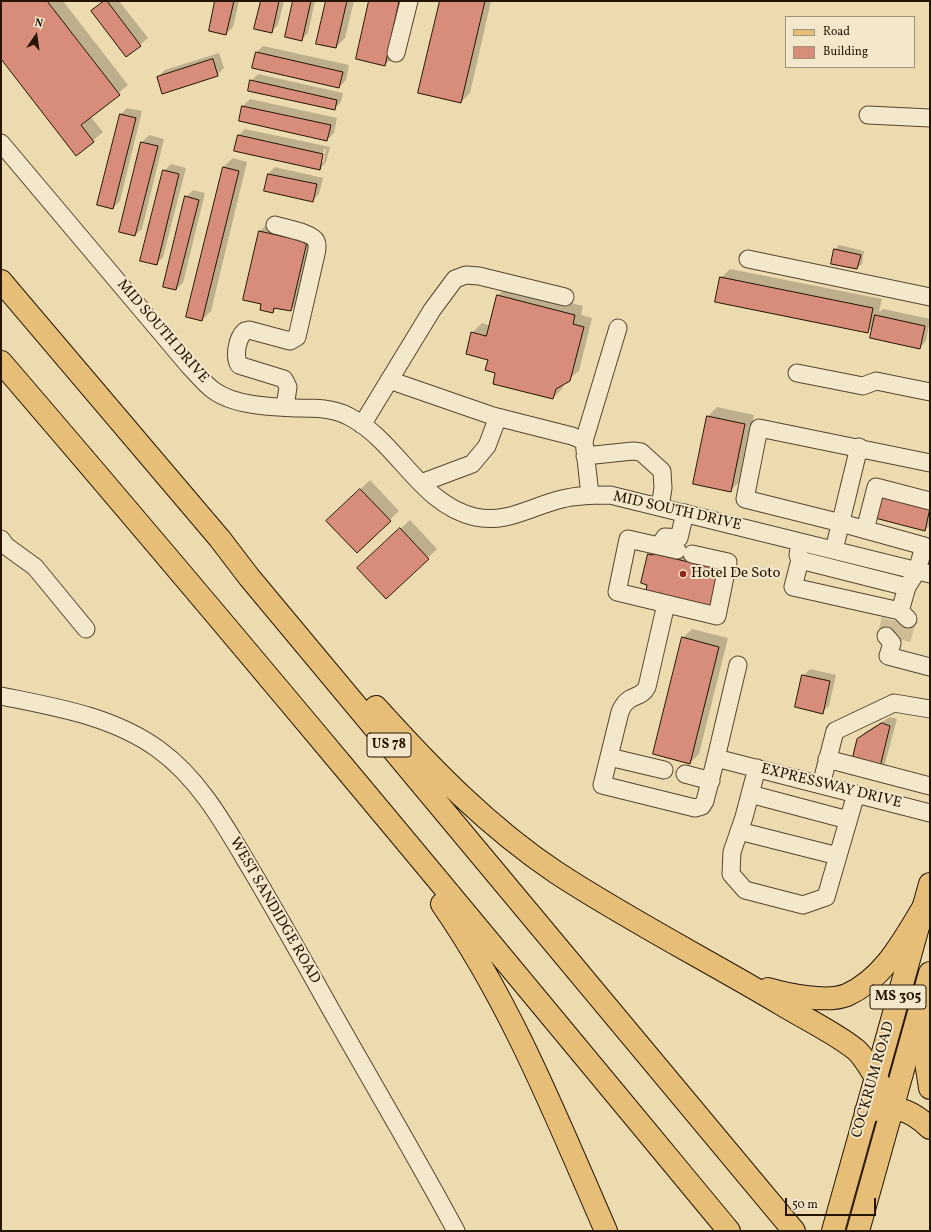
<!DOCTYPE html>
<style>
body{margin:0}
#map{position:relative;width:931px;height:1232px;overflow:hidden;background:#eddbb0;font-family:Vollkorn,serif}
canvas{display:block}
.frame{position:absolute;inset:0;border:2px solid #241401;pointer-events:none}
.legend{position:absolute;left:785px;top:16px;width:130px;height:52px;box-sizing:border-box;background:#f3e8cc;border:1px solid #a0937b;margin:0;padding:5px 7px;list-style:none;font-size:12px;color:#241401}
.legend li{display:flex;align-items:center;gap:8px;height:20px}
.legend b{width:20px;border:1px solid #a0937b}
.north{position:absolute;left:16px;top:16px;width:40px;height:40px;-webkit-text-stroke:3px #f3e8cc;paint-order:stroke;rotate:13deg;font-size:11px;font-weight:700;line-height:16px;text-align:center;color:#241401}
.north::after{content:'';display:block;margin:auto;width:14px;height:18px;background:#241401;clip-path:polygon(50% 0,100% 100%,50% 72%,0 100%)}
.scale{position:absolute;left:785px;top:1198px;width:91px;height:18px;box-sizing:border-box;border:2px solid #241401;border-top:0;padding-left:5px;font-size:12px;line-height:14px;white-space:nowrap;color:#241401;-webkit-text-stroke:3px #f3e8cc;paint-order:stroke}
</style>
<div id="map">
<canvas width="931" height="1232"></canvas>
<div class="frame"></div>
<ul class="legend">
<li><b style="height:5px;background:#e6be78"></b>Road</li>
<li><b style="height:11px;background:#d78d7a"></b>Building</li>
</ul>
<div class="north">N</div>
<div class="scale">50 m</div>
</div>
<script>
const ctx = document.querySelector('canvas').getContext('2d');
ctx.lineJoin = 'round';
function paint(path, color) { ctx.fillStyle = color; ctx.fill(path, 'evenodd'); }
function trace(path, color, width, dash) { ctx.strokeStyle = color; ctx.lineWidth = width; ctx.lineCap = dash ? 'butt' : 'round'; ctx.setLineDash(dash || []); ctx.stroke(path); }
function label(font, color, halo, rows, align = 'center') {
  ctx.font = font + ' Vollkorn,serif'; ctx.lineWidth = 4; ctx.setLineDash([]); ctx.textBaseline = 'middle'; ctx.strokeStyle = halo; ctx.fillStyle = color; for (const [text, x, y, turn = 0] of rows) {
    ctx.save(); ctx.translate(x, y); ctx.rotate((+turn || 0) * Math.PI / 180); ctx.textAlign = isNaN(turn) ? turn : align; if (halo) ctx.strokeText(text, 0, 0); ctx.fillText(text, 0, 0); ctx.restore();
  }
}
paint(new Path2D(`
 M1,1H63L128,85L90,116L103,132L76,155L1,58Z
 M104,1H119L148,38L126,56L92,11Z
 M216,1H239L233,27L226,34Z
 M262,1H284L278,25L271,32Z
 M294,1H315L308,33L301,40Z
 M327,1H354L345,38L336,47Z
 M370,1H406L394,56L385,65Z
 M441,1H491L470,93L461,102Z
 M263,46L349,65L346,80L339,87L257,52Z
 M219,53L224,68L217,75L158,77L165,70Z
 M258,74L343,93L341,102L334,109L251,81Z
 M250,99L337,118L334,133L327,140L240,121L243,106Z
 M127,108L142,111L120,201L113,208L120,115Z
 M245,129L330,147L326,162L320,169L239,135ZM324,149H326L323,163H321Z
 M149,135L164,139L142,229L135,235L120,232L142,142Z
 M233,158L247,162L211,311L202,320L223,167Z
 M171,164L186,168L163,257L156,264L164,171Z
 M275,167L323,178L319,194L312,201L265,190L268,174Z
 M193,190L205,193L183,283L176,289L186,197Z
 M269,222L316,233L300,301L291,310L277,307L272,312L262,303L260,231Z
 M839,245L864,251L862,264L857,268L835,250Z
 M730,269L882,299L879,312L883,309L930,319L926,341L920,348L873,326L868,332L721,278Z
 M507,287L583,306L581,315L592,318L579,371L564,383L562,389L553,398L497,372L472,333L482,323L490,326L497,296Z
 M717,407L754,415L740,481L731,490L708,416Z
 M370,480L399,511L357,552L336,512Z
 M930,499V525L925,530Z
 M410,520L437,549L386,597L367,559Z
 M658,546L731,562L714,600L710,605L649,555Z
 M692,629L728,638L699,754L690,763L683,638Z
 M810,669L836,675L829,706L822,712L803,676Z
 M890,717L897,719L885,763L879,770L858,739L865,732Z`), '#0003');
const building = new Path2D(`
 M1,1H47L120,95L81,125L94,142L76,156L1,59Z
 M104,1H107L141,46L126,57L91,11Z
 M215,1H234L226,35L209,31Z
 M261,1H279L272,33L254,29Z
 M293,1H311L302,41L285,37Z
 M326,1H347L336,48L316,44Z
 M369,1H399L385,66L356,59Z
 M440,1H485L461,103L418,93Z
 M256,52L343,72L339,88L252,68Z
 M213,59L218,76L162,94L157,77Z
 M250,80L337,100L335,110L248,91Z
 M242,106L331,125L327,141L239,121Z
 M120,114L136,118L113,209L97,205Z
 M238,135L323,154L320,170L234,151Z
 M141,142L158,146L135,236L119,232Z
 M223,167L239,171L202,321L186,317Z
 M163,170L179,174L157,265L140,261Z
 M268,174L317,184L313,202L264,191Z
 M185,196L199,200L176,290L163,287Z
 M259,231L307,242L291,311L274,308L273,313L260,310L261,304L243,300Z
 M834,249L861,255L857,269L831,264Z
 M720,277L873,308L868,333L715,302Z
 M497,295L575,315L573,324L584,327L570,381L556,389L553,399L493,384L495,373L485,370L488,360L466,354L471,332L486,336Z
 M875,315L925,326L920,349L870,338Z
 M707,416L745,424L731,492L693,484Z
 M360,489L391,521L357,553L326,521Z
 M882,495L930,508L925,531L875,518Z
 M400,528L429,559L386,599L357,568Z
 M648,554L652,555L655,554L722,570L717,602L711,600L710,606L646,590L647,585L641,583Z
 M682,637L719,647L690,764L653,754Z
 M802,675L830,681L823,714L795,707Z
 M882,723L890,726L879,771L851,764L857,739Z`);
paint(building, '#d78d7a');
trace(building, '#241401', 1);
trace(new Path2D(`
 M886,636L891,615
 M902,640L908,619`), '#cfbd96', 17, [17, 8]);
const minor = new Path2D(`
 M396,53L409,1
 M868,115L930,118
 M1,143L189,366C197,374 204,383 213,390C234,406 272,407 298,408C315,408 333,408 348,416C397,440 419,504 475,517C507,524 532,506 562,499C578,495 594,495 610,495L930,574
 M275,225C284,228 313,233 316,241C318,245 317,250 316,254L297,337L290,341L249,330L245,331C237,338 234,356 239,365L245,367L284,379L288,387L285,407
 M748,259L930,297
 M797,373L863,386L876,381L930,392
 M389,380L493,416L572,436L584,441L590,495
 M362,425L432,310L455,279L466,275L479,276L565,297
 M584,441L618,328
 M585,456L633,451L641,452L662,471L663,488L660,507
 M421,483L472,464L487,446L496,422L493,416
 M685,513L679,538L665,537L659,546L628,539L617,592L717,616L728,562L692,554
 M865,530L876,487L930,501
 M1,539L6,546L35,567L86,629
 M800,542L798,555L800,560L793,587L900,611L908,619
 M659,546L677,550
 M834,550L859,447
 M800,560L907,587
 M666,604L647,687C643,695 637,695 630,699C625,702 622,707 620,712L602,785L695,808L702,806L705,801L716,758L930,813
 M900,611L907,587L917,571L924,546L841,523L745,499L759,428L930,463
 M886,636L892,643L888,656L930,667
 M1,696C55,707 112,716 158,749C197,777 222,820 246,861C270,901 293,942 316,983C362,1066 411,1147 456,1231
 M609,757L664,770
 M716,758L738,665
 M827,759L930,786
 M757,768L744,817L732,852L731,874L745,890L803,905L826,897L856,794
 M685,774L711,781
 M821,785L835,731L894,703L930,709
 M750,794L848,820
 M739,831L838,856`);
const major = new Path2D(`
 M833,1231L930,884
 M858,1231L930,973`);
const highway = new Path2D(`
 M1,281L220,539L249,577L794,1231
 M1,362C247,648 488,940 729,1231
 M376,707C431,768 488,827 557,873C629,920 707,960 781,1004C804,1018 835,1033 855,1049C866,1057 885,1094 893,1107
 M442,904C512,1005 557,1119 606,1231
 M768,989C789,995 827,1003 847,995C884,978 903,941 923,908
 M922,1001L925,1055L930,1088
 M866,1111C895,1107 907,1106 930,1128`);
trace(minor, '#56462d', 19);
trace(major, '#241401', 24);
trace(highway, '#241401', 24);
trace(minor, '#f3e8cc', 17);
trace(major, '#e6be78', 22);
trace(highway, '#e6be78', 22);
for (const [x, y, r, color] of [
 [683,574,4,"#8f2418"]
]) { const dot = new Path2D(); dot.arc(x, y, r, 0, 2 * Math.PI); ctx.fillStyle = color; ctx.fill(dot); trace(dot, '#f3e8cc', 1.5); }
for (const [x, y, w] of [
 [389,745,44],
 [898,997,56]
]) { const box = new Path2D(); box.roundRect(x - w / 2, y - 12, w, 24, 3); ctx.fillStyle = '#f3e8cc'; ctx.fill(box); trace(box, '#241401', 1); }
label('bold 14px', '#241401', null, [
 ["US 78",389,745],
 ["MS 305",898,997]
]);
label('15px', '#241401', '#f3e8cc', [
 ["MID SOUTH DRIVE",162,332,49],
 ["MID SOUTH DRIVE",677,512,13],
 ["EXPRESSWAY DRIVE",831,787,14],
 ["WEST SANDIDGE ROAD",274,911,60],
 ["COCKRUM ROAD",874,1080,-74]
]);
label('15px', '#241401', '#f3e8cc', [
 ["Hotel De Soto",691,574]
], 'left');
</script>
